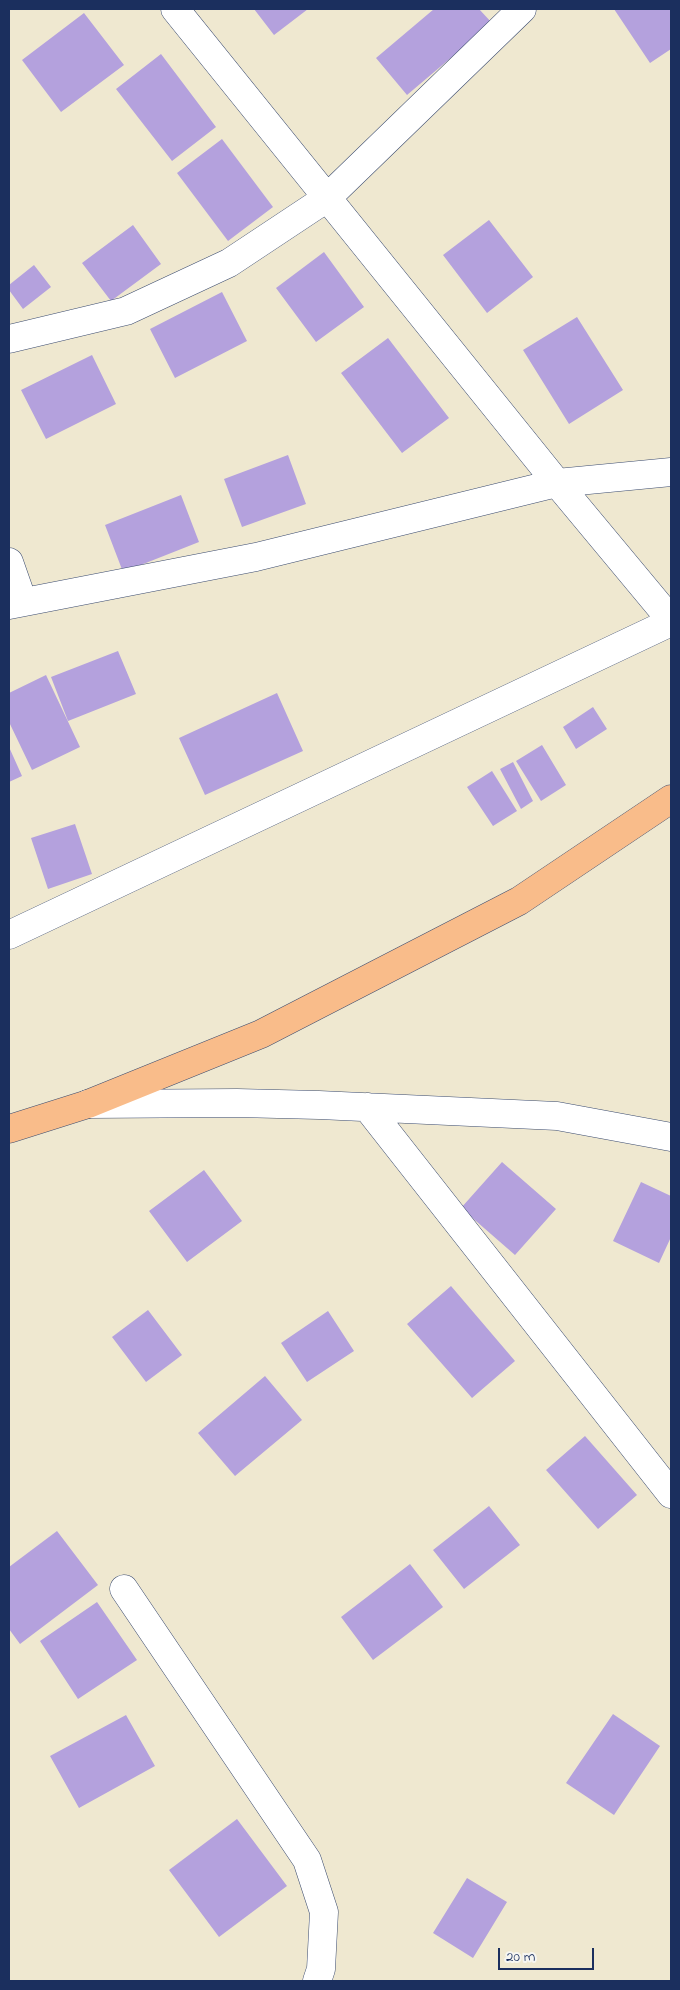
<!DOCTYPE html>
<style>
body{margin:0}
#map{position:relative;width:680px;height:1990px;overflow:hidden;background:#efe8d0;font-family:"Indie Flower",sans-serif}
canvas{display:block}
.frame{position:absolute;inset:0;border:10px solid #1b2f5e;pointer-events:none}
.scale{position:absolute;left:498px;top:1948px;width:96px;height:22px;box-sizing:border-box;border:2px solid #1b2f5e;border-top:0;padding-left:6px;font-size:15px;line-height:18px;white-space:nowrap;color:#1b2f5e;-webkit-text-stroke:4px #f6f6f2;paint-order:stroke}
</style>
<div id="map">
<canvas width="680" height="1990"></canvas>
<div class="frame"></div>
<div class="scale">20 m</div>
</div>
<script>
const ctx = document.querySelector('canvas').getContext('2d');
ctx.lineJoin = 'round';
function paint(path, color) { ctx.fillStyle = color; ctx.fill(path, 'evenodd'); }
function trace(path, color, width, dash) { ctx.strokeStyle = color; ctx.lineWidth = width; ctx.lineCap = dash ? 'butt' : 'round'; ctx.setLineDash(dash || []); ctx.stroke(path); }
paint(new Path2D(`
 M254,9H308L274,35Z
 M434,9H479L492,23L407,95L376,58Z
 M614,9H671V49L650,63Z
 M84,13L124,65L61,112L22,60Z
 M161,54L216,127L172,161L116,89Z
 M222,139L273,207L228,241L177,173Z
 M489,220L533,277L487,313L443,255Z
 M133,225L161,264L111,301L82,263Z
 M324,252L364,307L316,342L276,288Z
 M34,265L51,287L23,309L9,290V285Z
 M222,292L247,341L175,378L150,329Z
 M577,317L623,390L569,424L523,350Z
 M388,338L449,418L402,453L341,373Z
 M92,355L116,404L46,439L21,390Z
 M288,455L306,504L242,527L224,479Z
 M181,495L199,542L123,572L105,525Z
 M118,651L136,694L68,721L51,677Z
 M46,675L80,747L32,770L9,722V693Z
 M277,693L303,751L205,795L179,738Z
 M593,707L607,729L576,749L563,727Z
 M542,745L566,785L541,801L516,761Z
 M9,747L22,776L9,782Z
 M513,762L533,801L521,809L500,769Z
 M492,771L517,811L493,826L467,787Z
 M75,824L92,874L48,889L31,838Z
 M502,1162L556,1209L515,1255L461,1208Z
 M204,1170L242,1221L187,1262L149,1211Z
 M641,1182L671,1196V1237L659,1263L613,1241Z
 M451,1286L515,1361L472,1398L407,1324Z
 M148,1310L182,1355L146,1382L112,1337Z
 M328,1311L354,1351L307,1382L281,1343Z
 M265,1376L302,1420L235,1476L198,1433Z
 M585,1436L637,1495L598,1529L546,1470Z
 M489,1506L520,1545L464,1589L433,1550Z
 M57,1531L98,1585L20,1644L9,1629V1567Z
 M410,1564L443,1607L373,1660L341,1617Z
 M97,1602L137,1660L78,1699L40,1641Z
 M613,1714L660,1746L614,1815L566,1783Z
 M126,1715L155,1766L79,1808L50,1756Z
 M237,1819L287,1886L219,1937L169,1870Z
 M467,1878L507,1902L473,1958L433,1933Z`), '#b4a1dd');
const street = new Path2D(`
 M175,9L557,483L671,620
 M9,339L126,311L229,263L327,198L522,9
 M9,562L23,602
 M9,605L256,557L557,483L671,472
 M9,935L671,622
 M88,1104L237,1103L319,1105L557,1116L671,1137
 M367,1107L671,1494
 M124,1589L307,1860L324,1912L321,1969L317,1981`);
const primary = new Path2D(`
 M9,1129L88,1104L261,1034L519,901L671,799`);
trace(street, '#3b4b6f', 29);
trace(primary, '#3b4b6f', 29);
trace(street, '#fff', 28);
trace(primary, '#f9bc8a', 28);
</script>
